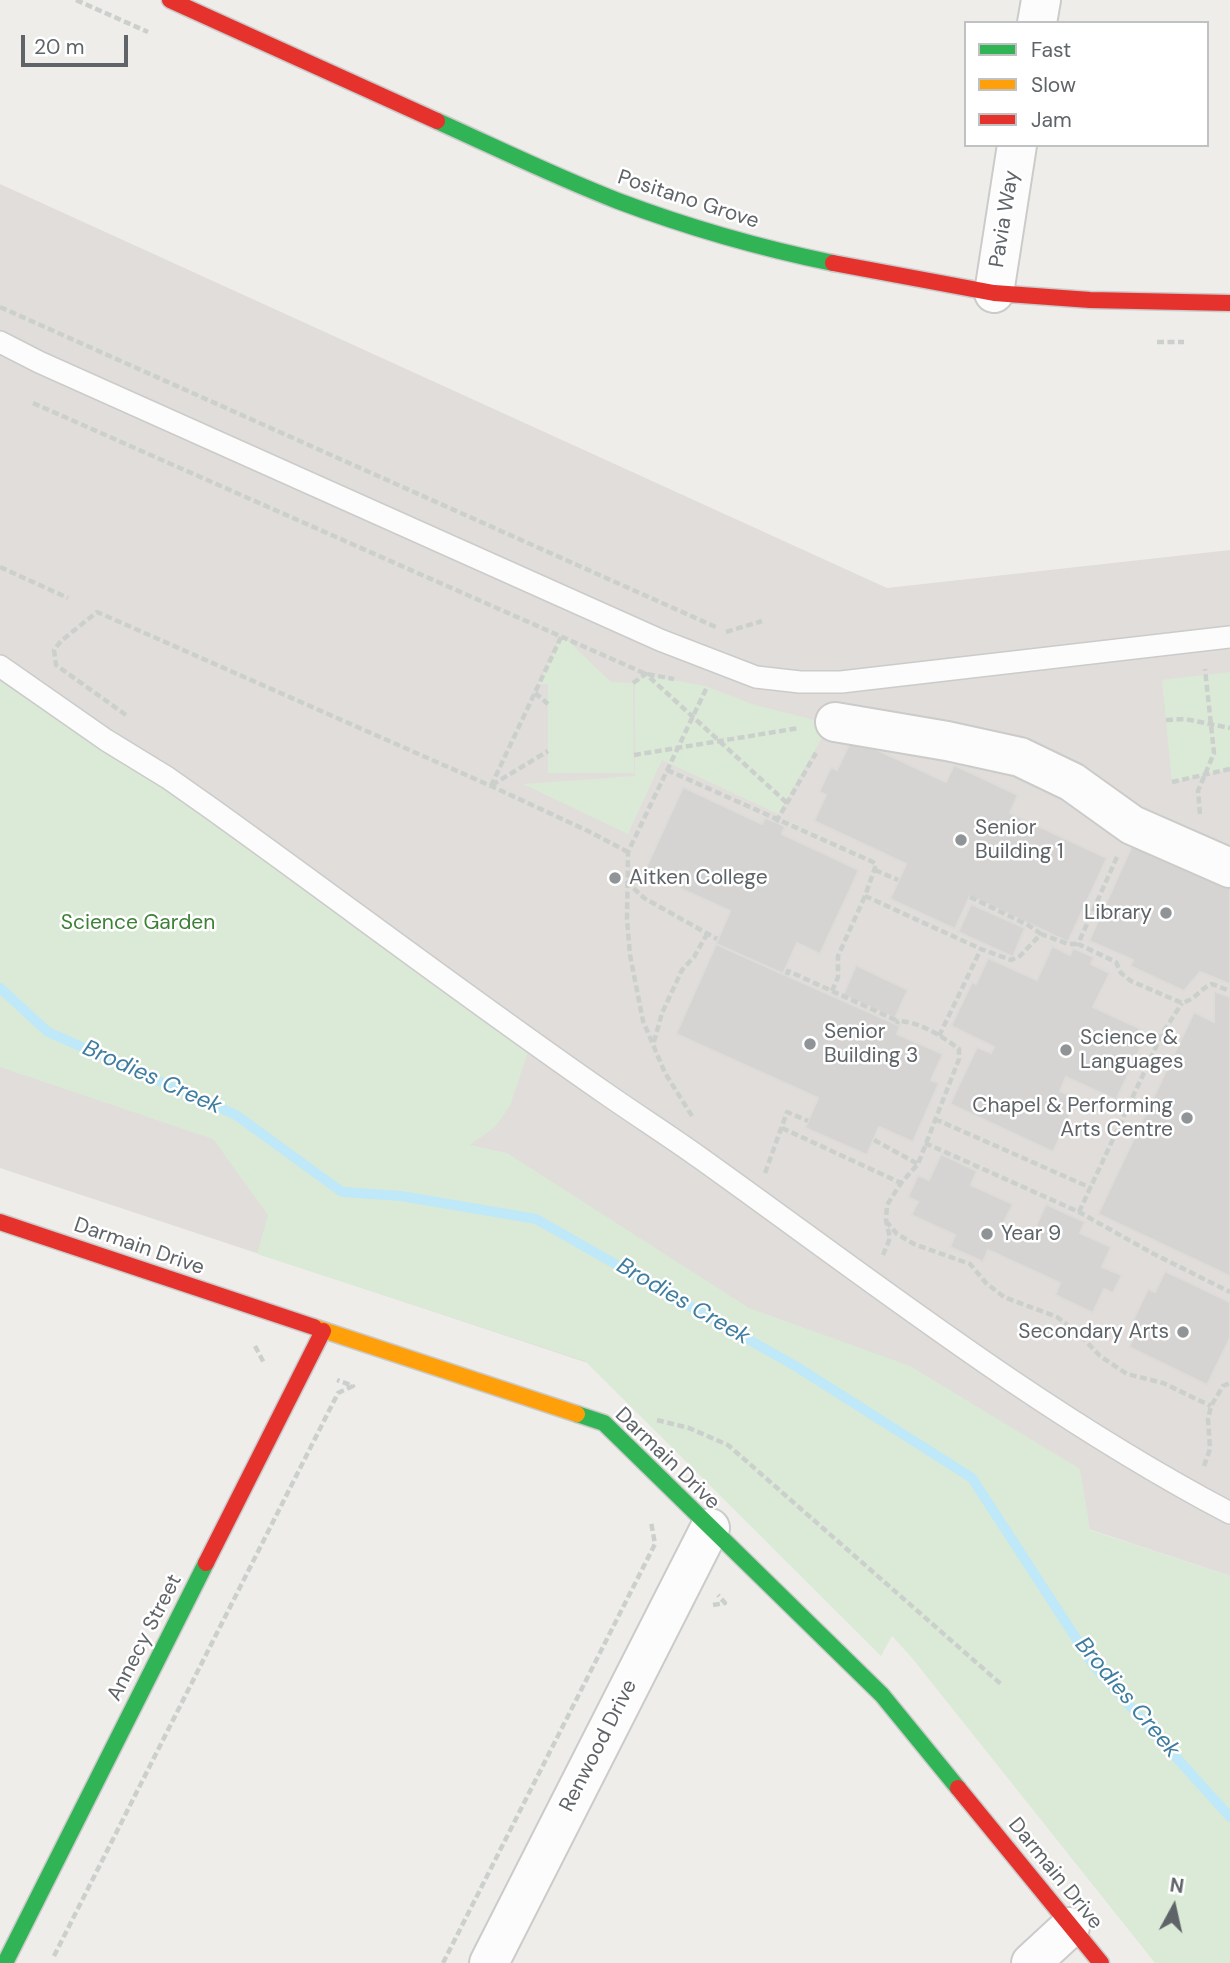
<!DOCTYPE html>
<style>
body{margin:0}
#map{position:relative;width:1230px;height:1963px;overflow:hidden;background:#efedea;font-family:"DM Sans",sans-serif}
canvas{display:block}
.legend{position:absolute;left:964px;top:21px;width:245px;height:126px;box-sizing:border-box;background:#fff;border:2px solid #bfc1c3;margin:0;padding:9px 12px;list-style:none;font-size:21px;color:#5f6468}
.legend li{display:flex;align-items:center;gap:14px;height:35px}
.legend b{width:35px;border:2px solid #bfc1c3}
.north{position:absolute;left:1139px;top:1872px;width:70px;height:70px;-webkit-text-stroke:5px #fff;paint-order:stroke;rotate:8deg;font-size:19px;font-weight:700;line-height:28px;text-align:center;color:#5f6468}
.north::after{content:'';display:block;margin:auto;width:24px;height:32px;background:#5f6468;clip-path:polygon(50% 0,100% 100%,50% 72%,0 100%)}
.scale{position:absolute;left:21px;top:35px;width:107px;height:32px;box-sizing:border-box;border:4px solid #5f6468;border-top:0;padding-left:9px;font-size:21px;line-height:24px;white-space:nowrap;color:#5f6468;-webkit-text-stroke:5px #fff;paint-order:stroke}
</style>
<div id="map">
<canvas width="1230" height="1963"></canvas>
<ul class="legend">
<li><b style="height:9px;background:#30b455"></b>Fast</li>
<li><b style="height:9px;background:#ff9f0a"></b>Slow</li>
<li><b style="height:9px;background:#e5322d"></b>Jam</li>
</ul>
<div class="north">N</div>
<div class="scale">20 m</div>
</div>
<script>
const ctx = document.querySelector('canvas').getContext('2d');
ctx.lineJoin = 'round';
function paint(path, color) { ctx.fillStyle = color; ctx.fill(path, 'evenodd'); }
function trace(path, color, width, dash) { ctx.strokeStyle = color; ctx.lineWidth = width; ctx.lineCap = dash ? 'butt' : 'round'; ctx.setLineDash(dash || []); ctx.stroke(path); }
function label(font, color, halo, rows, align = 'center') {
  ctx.font = font + ' "DM Sans",sans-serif'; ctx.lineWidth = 5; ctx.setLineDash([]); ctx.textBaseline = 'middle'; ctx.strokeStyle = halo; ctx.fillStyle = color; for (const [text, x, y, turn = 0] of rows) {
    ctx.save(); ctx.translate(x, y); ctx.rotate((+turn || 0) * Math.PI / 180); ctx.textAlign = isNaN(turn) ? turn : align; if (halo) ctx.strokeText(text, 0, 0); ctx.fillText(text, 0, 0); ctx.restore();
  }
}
paint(new Path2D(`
 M0,184L887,588L1230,550V1576L0,1168Z`), '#e1ddda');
paint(new Path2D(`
 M562,635L611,682L633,683L634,773H548V684H539Z
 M0,665L532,1040L510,1106L495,1127L470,1145L507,1153L749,1308L910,1366L1080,1469L1090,1530L1230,1576V1963H1155L912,1658L892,1636L881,1656L585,1361L257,1254L268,1215L213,1139L0,1067Z
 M1230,672V769L1172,782L1162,680Z
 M645,675L705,686L755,705L830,724L778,814L662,760L628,834L523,784L635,776V684Z`), '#dbead6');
trace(new Path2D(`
 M0,988L48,1032L236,1115L342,1192L401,1196L536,1219L797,1367L972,1478L1094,1666L1230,1817`), '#bfe8f8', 10);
const building = new Path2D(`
 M852,738L946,782L954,765L1018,795L1010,813L1107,858L1068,942L970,896L955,929L890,899L906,864L814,821L826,795L819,792L831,767L837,770Z
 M683,787L762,824L765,818L776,822L785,827L782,834L859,870L820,954L797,943L783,974L716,944L730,911L644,872Z
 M1134,841L1230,885V984L1200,972L1184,991L1130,966L1133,960L1089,941Z
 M971,904L1025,928L1013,957L958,932Z
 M716,944L900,1026L897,1034L943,1054L931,1080L939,1083L913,1142L879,1127L867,1155L805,1128L818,1098L676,1034Z
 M1052,946L1070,955L1073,948L1094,957L1091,964L1110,973L1093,1007L1141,1029L1136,1040L1143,1043L1116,1100L1066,1077L1060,1091L1078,1099L1053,1152L950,1104L977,1047L991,1053L994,1047L951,1026L972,982L976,984L988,958L1037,980Z
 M856,965L908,990L895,1018L843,995Z
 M1214,991L1230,997V1276L1098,1214L1194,1012L1214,1022Z
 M941,1154L977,1171L971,1185L1013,1204L1002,1226L1030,1239L1046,1204L1085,1222L1080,1233L1111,1247L1102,1267L1122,1275L1113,1293L1104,1289L1093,1313L1055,1295L1060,1283L988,1250L983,1262L950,1247L955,1235L911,1215L918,1202L908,1197L918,1175L929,1180Z
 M1165,1271L1230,1302V1338L1207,1385L1129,1347L1139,1326L1132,1322L1148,1289L1155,1292Z`);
paint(building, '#d6d4d3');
trace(building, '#dedcd9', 2);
const lane = new Path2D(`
 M0,342L39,362L660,640L756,677L800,682H841L1230,637
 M0,666L106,740L168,778L212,809C343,903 472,1001 605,1093C638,1116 671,1137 703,1160C875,1283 1042,1414 1230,1513`);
const street = new Path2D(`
 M1037,23L1041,0
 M994,293L1017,145
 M835,722L947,741L1020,757L1072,782L1132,825L1230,868
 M489,1963L710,1528
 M1031,1963L1070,1927`);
const fast = new Path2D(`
 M437,121C497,148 556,177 618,201C687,227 760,248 833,263
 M577,1414L604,1423L882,1695L958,1788
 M5,1963L206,1563`);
const slow = new Path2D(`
 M314,1327L577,1414`);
const jam = new Path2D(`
 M170,0L437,121
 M833,263L994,293L1090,300L1230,303
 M0,1222L314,1327
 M206,1563L323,1331
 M958,1788L1101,1963`);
trace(lane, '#cbcbca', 24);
trace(street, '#cbcbca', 42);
trace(fast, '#c9cac9', 19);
trace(slow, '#c9cac9', 19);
trace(jam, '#c9cac9', 19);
trace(new Path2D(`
 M76,0L148,32
 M0,307L718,628
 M1157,342H1184
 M33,403L646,674L674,679
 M0,567L68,598
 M726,632L762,621
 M633,683L646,674L787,803
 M535,693L548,704
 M126,715L56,665L54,650L61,641L97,612L491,786L588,831L628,852
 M1166,720L1185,719L1230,728
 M634,755L799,728
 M667,770L873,862L876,865L865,896L981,949
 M1172,782L1230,769
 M492,785L548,751
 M491,786L562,635
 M1200,814L1198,791L1214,753L1205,669
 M776,822L816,753
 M1117,857L1078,944L1116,962L1121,973L1131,981L1182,1003C1198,998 1199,989 1212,984L1230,991
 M875,870L898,880
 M626,881L644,898L717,939
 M970,897L1028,925L1041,934
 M787,975L788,971L898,1021
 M832,991L838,977V956L865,896
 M939,1036L981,949L1011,960L1020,956L1041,934L1068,944H1078
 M654,1042L662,1013L682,970L694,957L707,934
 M692,1116L665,1073L643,1021L630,955L627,919L628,852L707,687
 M935,1119L1091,1188
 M782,1128L901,1183
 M874,1140L918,1164
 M925,1143L1079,1212L1152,1253L1230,1292
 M765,1173L787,1112L808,1121
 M1079,1212L1162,1034L1182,1003
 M886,1221L897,1234L914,1244L970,1264L986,1283L1004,1297L1057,1317L1080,1335L1100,1356L1127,1374L1163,1383L1211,1406
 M883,1255L890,1238L886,1221L887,1205L901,1183L918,1164L959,1059V1049C943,1037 919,1021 898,1021L897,1024
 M255,1346L264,1363
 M657,1420L689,1428L728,1445L1002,1685
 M1204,1466L1210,1449L1208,1419L1211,1406L1223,1386L1230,1383
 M713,1605L725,1603L718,1595
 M54,1956L338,1393L353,1386L337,1380
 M443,1963L655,1544L651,1522`), '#cbd0cd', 4.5, [7, 3.5]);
trace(lane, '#fdfcfc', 21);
trace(street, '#fdfcfc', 38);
trace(fast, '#30b455', 16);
trace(slow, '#ff9f0a', 16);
trace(jam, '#e5322d', 16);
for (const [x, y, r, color] of [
 [961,840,7,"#919496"],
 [615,878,7,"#919496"],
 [1166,913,7,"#919496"],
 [810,1044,7,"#919496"],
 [1066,1050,7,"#919496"],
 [1187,1118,7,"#919496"],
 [987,1234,7,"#919496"],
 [1183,1332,7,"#919496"]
]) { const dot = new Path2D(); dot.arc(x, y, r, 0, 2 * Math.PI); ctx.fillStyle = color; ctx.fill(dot); trace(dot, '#fff', 2.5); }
label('21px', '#5f6468', '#fff', [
 ["Positano Grove",688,200,18],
 ["Pavia Way",1005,219,-81],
 ["Darmain Drive",139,1247,19],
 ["Darmain Drive",667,1459,44],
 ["Annecy Street",145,1638,-63],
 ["Renwood Drive",599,1746,-63],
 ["Darmain Drive",1055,1874,51]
]);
label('21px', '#5f6468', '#fff', [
 ["Senior",975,828],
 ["Building 1",975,852],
 ["Aitken College",629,878],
 ["Library",1152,913,"right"],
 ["Senior",824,1032],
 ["Building 3",824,1056],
 ["Science &",1080,1038],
 ["Languages",1080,1062],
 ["Chapel & Performing",1173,1106,"right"],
 ["Arts Centre",1173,1130,"right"],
 ["Year 9",1001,1234],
 ["Secondary Arts",1169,1332,"right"]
], 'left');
label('21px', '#3c8135', '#fff', [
 ["Science Garden",138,923]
]);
label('italic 23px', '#3f7da0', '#fff', [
 ["Brodies Creek",152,1078,24],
 ["Brodies Creek",683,1302,30],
 ["Brodies Creek",1127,1698,50]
]);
</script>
